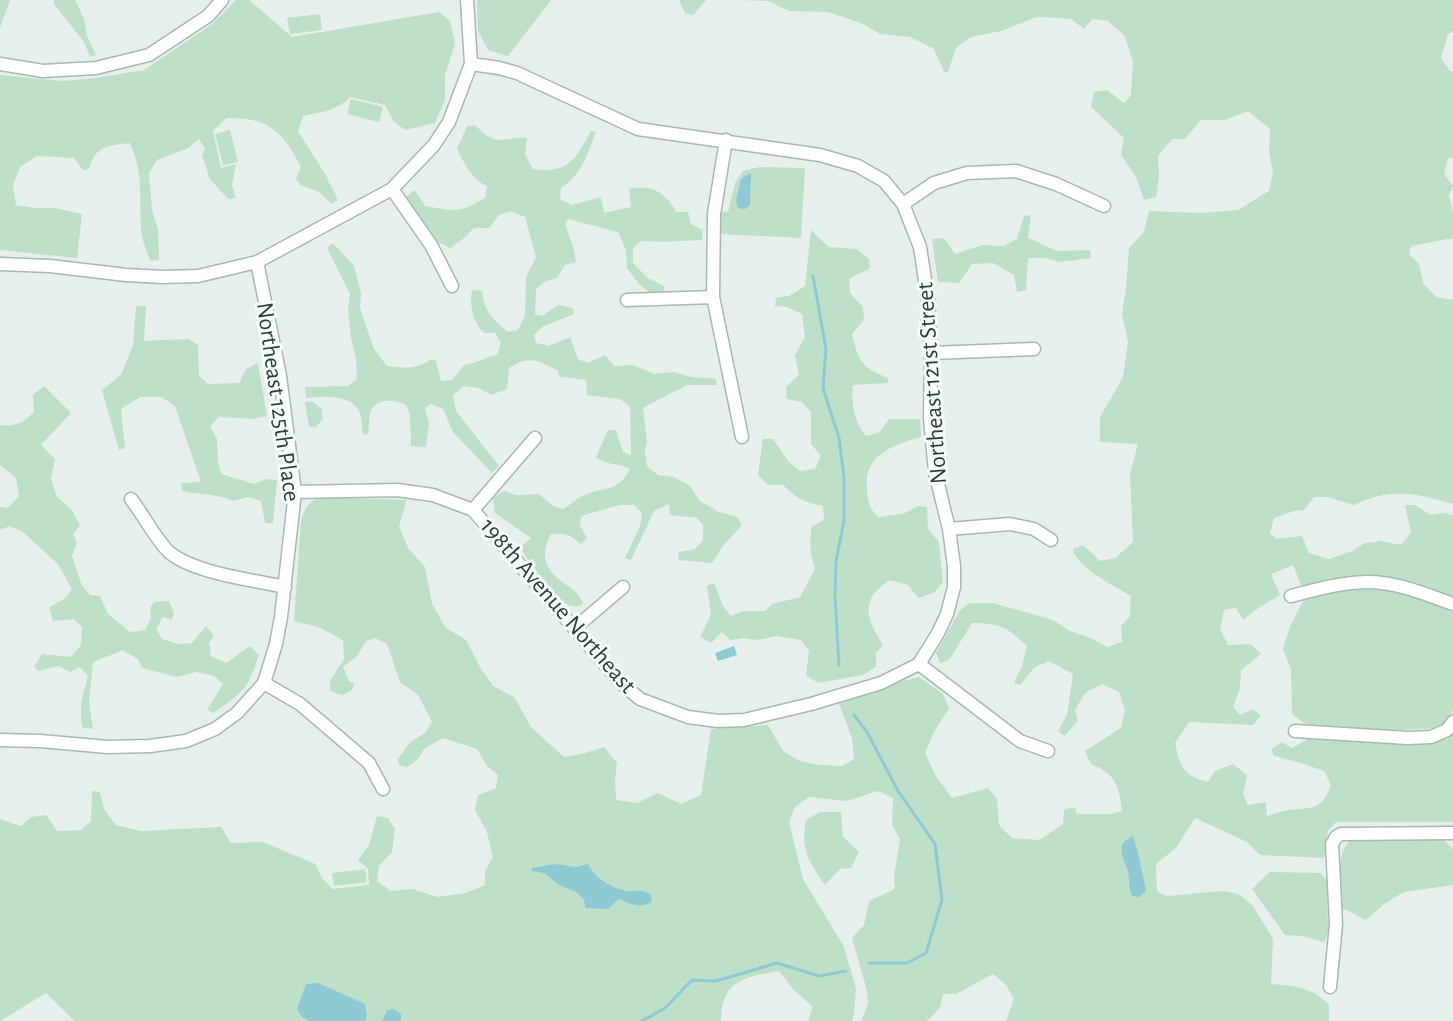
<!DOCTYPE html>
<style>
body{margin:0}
canvas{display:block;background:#e6efeb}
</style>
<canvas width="1453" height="1021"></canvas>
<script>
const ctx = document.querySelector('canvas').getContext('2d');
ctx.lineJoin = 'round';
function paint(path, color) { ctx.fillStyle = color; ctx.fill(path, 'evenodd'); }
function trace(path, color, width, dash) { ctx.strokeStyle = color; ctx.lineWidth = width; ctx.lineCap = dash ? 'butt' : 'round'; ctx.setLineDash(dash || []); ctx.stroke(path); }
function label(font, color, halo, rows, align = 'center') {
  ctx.font = font + ' "Alegreya Sans",sans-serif'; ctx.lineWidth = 6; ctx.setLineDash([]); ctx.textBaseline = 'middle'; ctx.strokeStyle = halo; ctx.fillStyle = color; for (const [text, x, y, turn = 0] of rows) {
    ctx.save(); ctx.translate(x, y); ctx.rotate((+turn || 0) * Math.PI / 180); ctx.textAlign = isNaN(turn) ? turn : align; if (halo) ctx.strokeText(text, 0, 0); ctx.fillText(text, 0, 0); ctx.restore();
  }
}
paint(new Path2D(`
 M0,0H10L0,28Z
 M54,0H75L84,19L87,36L96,55L90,57L84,42L54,4Z
 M236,0H249L292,37L439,12L450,21L455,43L445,76V100L435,123L405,130L394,122L385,105L350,97C337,111 321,112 303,116L298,131L325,174L338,200L332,204L319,192L301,185L296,179L301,167C283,131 268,117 226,118L213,131L221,168L236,164L232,185L236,198L228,199L210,179L202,155L205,149L199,139L188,148L157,160L149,173L152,210L158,229L159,260L150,261C147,250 141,239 141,228C139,195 144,175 130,143C107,146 96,145 89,169L83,170L74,158L37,156L20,167L13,185L16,205L35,208H55L82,214L77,258L0,250V75L62,81L97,78L144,70L211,25Z
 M477,0H551L508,56L488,50L478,31Z
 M679,0H706L693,15L685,13Z
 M740,0H1453V31L1448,34L1441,58L1450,71H1453V158H1448L1444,174L1453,186L1449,195L1453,212V238L1411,246L1409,254L1419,264L1423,283L1436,297L1453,300V504C1413,493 1393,487 1354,505L1327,497H1314L1304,510L1294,511L1274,518L1270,533L1277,539L1302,536L1309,553L1329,559L1352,551L1365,543L1381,541L1401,545L1411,532L1405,505H1415L1431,515L1444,513L1453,515V597L1418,587L1333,580L1302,587L1293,565L1271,574L1280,595L1257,609L1243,620L1236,608L1224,610L1220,629L1228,645L1251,644L1261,654L1241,670L1240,688L1233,707L1240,715L1253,709L1261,715L1253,725L1189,722L1175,743C1180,766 1183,776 1208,782L1215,771L1233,764L1247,775L1243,794L1248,805L1266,802L1267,816C1274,814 1282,811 1290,810C1314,807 1320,811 1331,786L1325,772L1305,764L1274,756L1271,749L1282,742L1292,748L1308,739L1426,745L1444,738L1453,730V822H1336L1328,831L1324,858L1260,855L1247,842L1195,818L1176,848L1156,864L1157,892L1168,896L1222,891L1239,894L1253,906L1273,939L1271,984C1296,986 1312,987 1329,1005V1021H1006L1014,999L1006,985L993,974L956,994H943L940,1008L927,1021H861L868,1004L867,991L852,938L864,925L869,901L895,889L894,877L900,839L892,825L893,798L878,791L847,801L809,797L795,807L789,822L803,879L843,945L852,974L856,989L854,1012L852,1021H808L813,1007L794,990L779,971C745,977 721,980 721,1021H75L46,993L0,1021V819L21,826L31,817L46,815L57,831L81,830L91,821L92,791L100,792L104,809L116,825L141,831L221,827L231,843L263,842L315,864L322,878L333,889L369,885L368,869L358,860L369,845L377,816L388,818L395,829L392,852L379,866L377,881L391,891L412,889L438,897L466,893L485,885V871L493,857L487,832L475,810L478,795L496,788L498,775L487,766L477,749L443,738L424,749L417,760L407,767L399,765L398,759L410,742L425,733L432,722L418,695L400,682L387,644L375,638L366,641L357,656L343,667L349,681L355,684L351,691L342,695L330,691V681L344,659L343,640L318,627L294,621L301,520C305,508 309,500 321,497L407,500L399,526L408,548L425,567L432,604L446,628L466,640L480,667L493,686L514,697L531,727L564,757L582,754L604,747L617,763L615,781L616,800L637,803L658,793L681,804L701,795L711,729L768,725L783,751L800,761L818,765L842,766L854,759L852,738L839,704L900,682L919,677L943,694L949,708L934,732L925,753L936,776L952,798L988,788L997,799L999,825L1012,838L1039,840L1063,824L1064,810L1075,807L1077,814H1111L1122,811C1119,786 1116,774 1091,764L1085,751L1121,728L1125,710L1119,692L1102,684L1085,693L1075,710L1078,721L1064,736L1058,731L1067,715L1073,674L1049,661L1034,668L1020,685L1014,683L1022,666L1027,646C1007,627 999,623 972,623L949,660L940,663L936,653L960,610L970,603H993L1053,620L1070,631L1091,638L1107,647L1122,642L1121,626L1130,616L1131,596C1116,587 1076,567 1073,549L1083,545L1100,561L1115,558L1133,542L1130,474L1138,444L1100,442V417L1123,377L1128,342L1122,314L1126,288L1129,248L1144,232L1149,211L1201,213L1238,210L1269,191L1273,173L1269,152L1270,129L1248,111L1224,120H1201L1185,139H1172L1158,156L1159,177L1156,197L1144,200L1136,177L1121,155L1124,138L1091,107L1094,92L1107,90L1124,103L1131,95L1133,61L1124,35L1108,21L1092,19L1084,29L1071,19L1037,17L1001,31L971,37L956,48L948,72H944L934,49L910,37L880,34L863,24L828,12L789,11L768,1Z
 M320,14L322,30L290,34L287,18Z
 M351,99L383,107L379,122L347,114Z
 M475,125C497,148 500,137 527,138L525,154L533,169C568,175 576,158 591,131L596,132C587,155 582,174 561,188L560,199L572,205L601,197L604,213L631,207L629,189C651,184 666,192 676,212H688L691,224L703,230L702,240L662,242L641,241L633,248V263L648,278L664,286V292L651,294L639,284L627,268L626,250L618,232L568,219L565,224L574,250L576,262L565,265L557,278L546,281L536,289L535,314L542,316L558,305L573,308L574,314L542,327L534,335L536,343L549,346L570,337L578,359L588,363L605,355L614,366L633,365L654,374L674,372L691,377L716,379L717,385H687L643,408L647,441L645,451L647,466L658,475L674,477L690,486L700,501L719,512L737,517L742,525L723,546L712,563L678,560L679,552L695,549L703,540V525L697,518L670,515L669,504L654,511L631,560L625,558L640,526L642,513L634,505H620L581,516L580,525L587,538L581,544C571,535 564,532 551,534C542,549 543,564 556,577C568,588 577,587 583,604C578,606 574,607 569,605C555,599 526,561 521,547L531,538L495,513L493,498L504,491L517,495L539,494L553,506L563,509C570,505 576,499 582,496C603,486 617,494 630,469C616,462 610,467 596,457L608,430H616L623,452L631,455L630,406L620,399L587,395L586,380L560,377L557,370C537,360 529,355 509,368L507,389L491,395L479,388L464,386L453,395L456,411L499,466L492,473L453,432L443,409L431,404L425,408L429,424L426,447L411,446L410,415L406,405C395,399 374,397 370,414C369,420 369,427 368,434L363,435C362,428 362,417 359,411C350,393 322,397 306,398L305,387L348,386L357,379L356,359L351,338L348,311L350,294L327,248L333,243L354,266L361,293L360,308L374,349L387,366C403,368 418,370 431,359L436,361L441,381L452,380L464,365C476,364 485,357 497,355L501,343L495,333H484C473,323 469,305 472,290L482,291C484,312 493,319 508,332L518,330L525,315L526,277L536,257L525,217L510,211L499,215L489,228H474L463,239L450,248L438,242L405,198L415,190L425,206C455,211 459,214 485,198L487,186C472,180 464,163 457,149L467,126Z
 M230,130L238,162L223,165L215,134Z
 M760,167L805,168L801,238L720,234L722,212H728L735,183L743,171Z
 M1031,215L1028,238L1057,251L1090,250L1091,258L1060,262L1044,258H1028L1026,290L1017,292L1014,275L993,263L972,264L959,283L938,282L932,239L944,238L955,254L982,245L1004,246L1017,239L1024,216Z
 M811,230L829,247L857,249L869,259L870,268L849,279L850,293L863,307L864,320L852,334C859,362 861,367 888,378V383L853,385C851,403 854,422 866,436L880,432L889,419H920L921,437C895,444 863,455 867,487C868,502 868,506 878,517L903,514L918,506L927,507L928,529L939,542L943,582L934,593L918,598L908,585L890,580C859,600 866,617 883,645L876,653V667L863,675L818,683L806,675L809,651L801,640L777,636L757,640L743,638L730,640L722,632L711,643L700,637L711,615L707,586L714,583L723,606L731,616L744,611H765L772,604L800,597L815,569C810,554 809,542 812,526L824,520L823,506C806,503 795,498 783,485H768L758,475L763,439H773L788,461L800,471L815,469L821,456L811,444V412L802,402L787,399L786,387L799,375L795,355L805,337L802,314L787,307L775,306L776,298L789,296L805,286Z
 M136,306H146L144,341L188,339L198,345L199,376L208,384L239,383L246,369L258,363L267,416L253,419L219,417L210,426L217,439L218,460L221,474L254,484L267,479L277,480L273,523H265L261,501L248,497L233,501C217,493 199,495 182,491L181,483L201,482L175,406L162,397H140L121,409L125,448L119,450L102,390L121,375L133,345Z
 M44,386L71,413L41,445L55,459L51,479L57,497L72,510L80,526L73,534L77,543L72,556L82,586L90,595L100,596L108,614L130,632L145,630L151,618L150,608L154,602L169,601L174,613L172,620L163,617L156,629L162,639L178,644L192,643L206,626L214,636L209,643L211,656L226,663L250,646L259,655C247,691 243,692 213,713L207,710L223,684L214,676L196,672L177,677L142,668L138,659L122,650C112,656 102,657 93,663L89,702L93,729L83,728C78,709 83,695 88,676L80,667L70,672L59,666L38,671L34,667L42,654L71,657L81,645L82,627L74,619L53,621L49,607L63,600L72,590L58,564L23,532L10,526L0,530V507L8,508L19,496L16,478L0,465V425C14,428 25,421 34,412L33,395Z
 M305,402H313L322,409L323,419L316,427H309Z
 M1361,589L1394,590L1426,600L1453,612V709L1451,717L1441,728L1398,730L1309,726L1292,714L1291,669L1283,649L1290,627L1305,597Z
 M820,812H841L843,837L859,852L851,868L840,869L825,885C809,861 800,850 806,820Z
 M1354,837H1441L1453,849V885L1404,892L1384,904L1366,920L1342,908C1341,885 1333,852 1354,837Z
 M365,869L367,882L334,886L332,873Z
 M1270,872L1320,873L1327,880L1328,934L1324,942L1302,936L1285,935L1252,889Z`), '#bfe0c8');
paint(new Path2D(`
 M751,173L750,205L745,209L738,208L736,201L741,179Z
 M734,646L737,655L718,661L715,653Z
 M1133,836L1138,853L1146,891L1139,897L1132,896C1128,886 1130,876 1127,868C1122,855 1115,844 1133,836Z
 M555,864L576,867L588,864C594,877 612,889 627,891C637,892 639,888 650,894L652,899L650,903C638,908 631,904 619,899L608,909L586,908L583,898L576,892L559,885L544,873L532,871V868Z
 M318,983L365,1004L367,1015L365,1021H310L302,1017L297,1009L306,984Z
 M394,1009L401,1014V1021H382L387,1010Z`), '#8ec9d4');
trace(new Path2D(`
 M813,276L826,349L823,388L839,438L844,477V521L836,561L835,596L839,665
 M854,715L867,732L898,791L935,844L942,900L926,953L907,963H869
 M642,1021L665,1008L692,980L716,981L777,963L819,976L846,971`), '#8ec9d4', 3);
const minor = new Path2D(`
 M0,64L43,71L96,68L149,55L208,16L222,0
 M471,64L499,68L517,73L638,129L820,155L858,166L884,181L903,204L920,247L928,299L931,353L930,418L935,472L949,529L954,566V587L947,614L938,633L919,664
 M726,140L714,214L713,297L742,437
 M392,189L431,245L452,286
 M903,204L934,183L967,173L1016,171L1056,184L1104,206
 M0,264L50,266L126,275L163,277L198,276L257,262L392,189L434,145L449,122L471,64L467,0
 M627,300L713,297
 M931,353L1034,349
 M295,492L397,490L433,495L473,510L620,682L640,699L688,717L718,721L744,720L811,704L881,683L919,664
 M131,499C142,513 157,541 169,552C193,573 254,580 285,587
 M473,510L535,438
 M949,529L1010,524L1034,529L1051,540
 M1291,596C1318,589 1354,579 1382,583C1407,586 1430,596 1453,604
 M575,628L623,587
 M919,664L1020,741L1048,751
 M264,683L300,704L369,763L383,789
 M1295,731L1408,738L1431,737L1447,730L1453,722
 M0,740L40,741L108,747L150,746L186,741L215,729L237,713L264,683L276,644L281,617L295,492L280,376L257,262
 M1330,987L1336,924L1332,844L1336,837L1341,834L1453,833`);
trace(minor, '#a8b8b2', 15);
trace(minor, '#fff', 12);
label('24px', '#24423a', '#f7fbf9', [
 ["Northeast 121st Street",932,383,-94],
 ["Northeast 125th Place",278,402,82],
 ["198th Avenue Northeast",558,606,49]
]);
</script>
